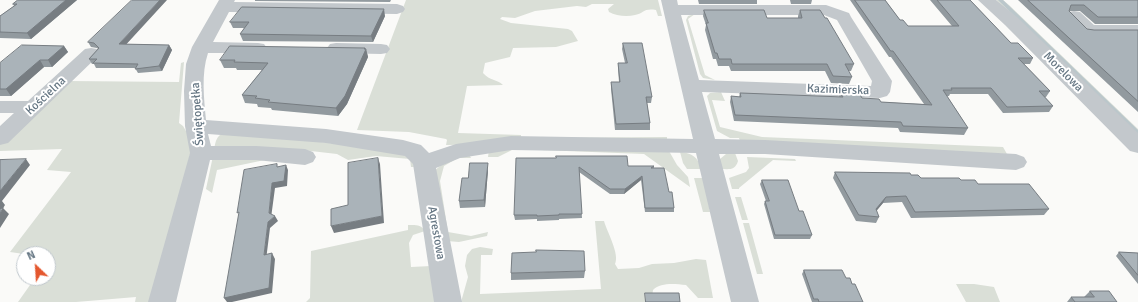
<!DOCTYPE html>
<meta charset="utf-8">
<style>
body{margin:0}
#map{position:relative;width:1138px;height:302px;overflow:hidden;background:#fafaf8;font-family:Signika,sans-serif}
canvas{display:block}
.north{position:absolute;left:16px;top:246px;width:40px;height:40px;box-sizing:border-box;background:#fff;border:1px solid #c1c8cd;border-radius:50%;rotate:335deg;font-size:11px;font-weight:700;line-height:16px;text-align:center;color:#657683}
.north::after{content:'';display:block;margin:auto;width:14px;height:18px;background:#e4572e;clip-path:polygon(50% 0,100% 100%,50% 72%,0 100%)}
</style>
<div id="map">
<canvas width="1138" height="302"></canvas>
<div class="north">N</div>
</div>
<script>
const ctx = document.querySelector('canvas').getContext('2d');
ctx.lineJoin = 'round';
function paint(path, color) { ctx.fillStyle = color; ctx.fill(path, 'evenodd'); }
function trace(path, color, width, dash) { ctx.strokeStyle = color; ctx.lineWidth = width; ctx.lineCap = dash ? 'butt' : 'round'; ctx.setLineDash(dash || []); ctx.stroke(path); }
function label(font, color, halo, rows, align = 'center') {
  ctx.font = font + ' Signika,sans-serif'; ctx.lineWidth = 4; ctx.setLineDash([]); ctx.textBaseline = 'middle'; ctx.strokeStyle = halo; ctx.fillStyle = color; for (const [text, x, y, turn = 0] of rows) {
    ctx.save(); ctx.translate(x, y); ctx.rotate((+turn || 0) * Math.PI / 180); ctx.textAlign = isNaN(turn) ? turn : align; if (halo) ctx.strokeText(text, 0, 0); ctx.fillText(text, 0, 0); ctx.restore();
  }
}
paint(new Path2D(`
 M406,0H658L662,16H658L656,10C643,8 645,13 635,15C627,17 616,16 609,12L608,9L614,4H592L586,7L577,6L535,11L515,18L502,17L500,19L511,23L568,29L572,31L578,41L556,47L513,48L510,57L485,63L483,73C490,81 497,79 503,85L467,86L458,133L521,135V138L667,137V142L446,145L447,140L446,139L409,132L357,130Z
 M996,0H1003L1009,5L1138,129V139L1019,21Z
 M695,14L688,19L705,75L715,80L703,78L700,74L686,20L688,16Z
 M184,62L179,123L183,126L193,143L152,302H135L136,297L76,302H18L35,278H48V259L51,254H24L10,252L71,172L47,170L62,149L0,151V142L68,81L179,82L181,63Z
 M721,92L725,101L712,100L720,127L762,137L1003,147L1007,154L740,141L739,138H730L717,131L707,96L710,93Z
 M229,131L411,153L414,167H411L410,159L376,156L348,160L337,154L302,150H214C216,139 217,134 229,131Z
 M511,146L669,151L677,165L688,177L690,187L644,154L514,149L498,157H488L489,150Z
 M680,152C693,153 697,157 702,169H687L683,163Z
 M735,153L738,161C735,171 729,169 720,169V159L726,154Z
 M469,154L471,158H458L444,166L440,181L448,232L471,236L488,232L487,236L459,242L447,241L434,171L446,161Z
 M213,156L279,157L217,170L212,193L206,189Z
 M747,157L795,159L796,161L773,160L739,188V189H732L729,178L746,172L749,168Z
 M694,178H704L710,212H703Z
 M735,197H741L748,220H742Z
 M595,221H604C607,232 620,254 615,264L618,269L639,268L652,264L674,263L696,259L706,260L713,298H698L686,285C675,284 661,282 653,290L652,297L645,302H461L468,277L465,266L467,255L472,249L480,247L493,249L492,255H481L480,294L601,289Z
 M743,223H749L763,274H757Z
 M408,225C415,225 421,224 425,231L413,235L409,243L411,267L431,266L444,302H306L310,298L311,251L408,230Z
 M956,284H974L994,287L1000,302H966Z`), '#dadfd7');
paint(new Path2D(`
 M998,0H1003L1138,130V135L1136,134Z`), '#bbc7cb');
paint(new Path2D(`
 M219,0H235L234,2L397,4L403,6L405,9L403,12L397,14L229,12L213,42L258,43L264,44L267,48L264,52L258,53H208C201,74 204,98 206,120L326,129L403,140L421,145L429,153L456,144L511,136L693,139L661,0H677L678,5H826L849,13L851,17L892,81L890,92L887,96L880,98L702,92L715,139L765,140L1016,154L1024,157L1027,162L1024,167L1016,170L765,154H719L759,302H731L696,153L511,150L460,158L436,168L462,302H434L413,164L405,156L326,143L208,134L211,146H256L305,149L313,152L316,157L313,162L305,165L256,160H210L176,302H148L190,153L185,126L184,91L186,64L192,47ZM681,15H824L837,20L872,81L871,86L699,80Z
 M978,0H996L1017,17L1138,133V153L1130,151L1005,25Z
 M1074,11L1080,12L1094,25H1138V35H1090L1084,34L1066,16L1068,12Z
 M336,43L381,44L387,45L390,49L387,53L381,54L336,53L330,52L327,48L330,44Z
 M91,48L97,49L100,53L97,57L8,143L0,145V126L14,113H0V101H28L85,49Z`), '#c3c8cc');
paint(new Path2D(`
 M18,0H77L31,39L0,38V16L14,6L13,4Z
 M255,0H391L390,2L255,1Z
 M698,0H757V4H699Z
 M790,0H812L811,4H791Z
 M850,0H885L900,20L908,26H952L930,0H970L1011,43L1033,58L1030,64H1024L1050,91L1046,97H1045L1053,106L1049,112L1003,113L988,94H950L949,96H947L968,128L964,135L900,132L898,128L734,121L730,102L731,96L739,97L740,93L839,97L840,92L862,98L881,102L924,104L891,57H889Z
 M1018,0H1138V24H1095L1080,11H1069L1087,29L1094,30H1138V112Z
 M704,10L767,18H798V16L800,10L854,64L851,71H848L852,77L849,84L831,83L825,71H731L729,66H718L716,59H713L705,30L706,25L703,16Z
 M385,16L373,42L243,41L240,34L244,28H233L230,22Z
 M88,42L126,44L169,45L172,50L162,71L138,73L135,68H96L94,64H92L89,59L98,49L97,48L91,47Z
 M623,43L652,97L651,103H647L650,123V130H615L611,89V82H619L618,69V63H625L622,49Z
 M64,46L68,52L52,67H44L11,96H0V63Z
 M365,48L366,49L368,57L347,104L338,116L272,110L271,108L258,107L257,104L245,103L242,95L262,70H237L236,68H224L220,60Z
 M556,158L628,166H654V168L669,192L674,208V212H645L641,180L624,194H610L579,172L582,218L559,219V220L537,221V219L515,220L514,215Z
 M488,170L485,207L460,208L459,201L468,178Z
 M835,172L911,175L921,178L961,180L978,184L1049,209L1044,215L911,218L902,202L883,203L876,211L879,217L876,223L856,221L833,178Z
 M762,180L799,211L812,235L810,239H774L764,204L765,201H766L760,184Z
 M1119,252L1138,253V284L1116,256Z
 M804,270L846,278L852,284L863,302H812L802,274Z
 M585,271L584,278L511,280V273Z
 M1090,291L1117,302H1067L1071,297H1084Z`), '#929a9f');
paint(new Path2D(`
 M66,0H77L31,39L27,33Z
 M160,0H167L122,49L119,44Z
 M384,9L385,16L373,42L371,36Z
 M169,45L172,50L162,71L159,66Z
 M64,46L68,52L52,67L48,60Z
 M365,48L366,50V49L368,57L347,104L338,116L336,108Z
 M40,60L44,67L11,96L6,89Z
 M378,158L380,164L384,223L334,233L331,226L382,216Z
 M26,159L30,165L2,201L5,205L0,213V191Z
 M488,163V170L485,207L484,200Z
 M286,165L288,170L287,186L275,188L271,218L269,213L272,183Z
 M642,176L641,180L624,194L625,189Z
 M886,197L883,203L873,215L876,209Z
 M3,208L9,214L0,228V214Z
 M275,216L278,221L270,228L266,260L264,255L268,222Z
 M272,253L275,259L272,293L232,302H227L224,298Z`), '#777d82');
const building = new Path2D(`
 M18,0H66L27,33L0,32V16L17,4H13Z
 M132,0H160L119,44L169,45L159,66L135,69L138,64L93,63L97,59H89L99,48L94,43L88,42Z
 M855,0H885L900,20H903L908,26H959L937,0H970L1011,43H1018L1033,58H1018L1050,91H1039L1053,106L1007,107L991,88H951L952,90H943L968,128L903,126L901,122L735,115L731,96L741,97L740,93H741L843,97L840,92L859,93L862,98L879,99L881,102L932,105L893,51H891Z
 M1028,0H1138V17H1098L1084,5H1071L1069,11L1087,29L1094,30H1138V101Z
 M242,7L384,9L371,36L240,34L249,22H230Z
 M704,10H764L767,18H802L800,10H820L825,18H827L854,64H845L852,77L833,76L827,64H732L731,59H719L717,53H715L706,23H708Z
 M623,43H642L652,97H646L650,123L616,124L611,82H620L618,63H627Z
 M22,45L64,46L48,60H40L6,89H0V63Z
 M230,46L365,48L364,49H366L345,96L336,108L268,102L270,100L255,98L257,96L242,95L268,63L234,62L235,60H220Z
 M556,156H627L628,166H654L651,168H664L669,192H672L674,208H645L642,176L625,189H610L579,167L582,214H559V215L537,216V215H514L516,158H556Z
 M378,158L382,216L331,226V209L348,205V163Z
 M26,159L0,191V160Z
 M470,163H488L484,200L459,201L462,178H468Z
 M277,164V167L286,165L284,181L272,183L269,213L275,216L268,222L264,255L272,253L269,288L224,298L239,212L237,213L244,170Z
 M835,172L910,173L911,175H918L921,178H959L961,180H975L978,184H1029L1049,209L915,212L906,196L886,197L876,209L879,217L859,215Z
 M762,180H788L799,211H803L812,235H775L765,201H769Z
 M3,208L0,214V209Z
 M536,250L584,251L585,271L511,273L512,253L536,252Z
 M1119,252L1138,253V275Z
 M804,270H842L846,278H850L852,284H855L863,302H819L818,299H814Z
 M1090,291H1109L1117,302H1075L1071,297H1094Z
 M645,293H679L680,302H646Z`);
paint(building, '#aab3b9');
trace(building, '#777d82', 1);
label('12px', '#657683', '#fff', [
 ["Morelowa",1063,72,45],
 ["Kazimierska",838,90,2],
 ["Kościelna",46,96,-43],
 ["Świętopełka",198,114,-94],
 ["Agrestowa",436,233,80]
]);
</script>
